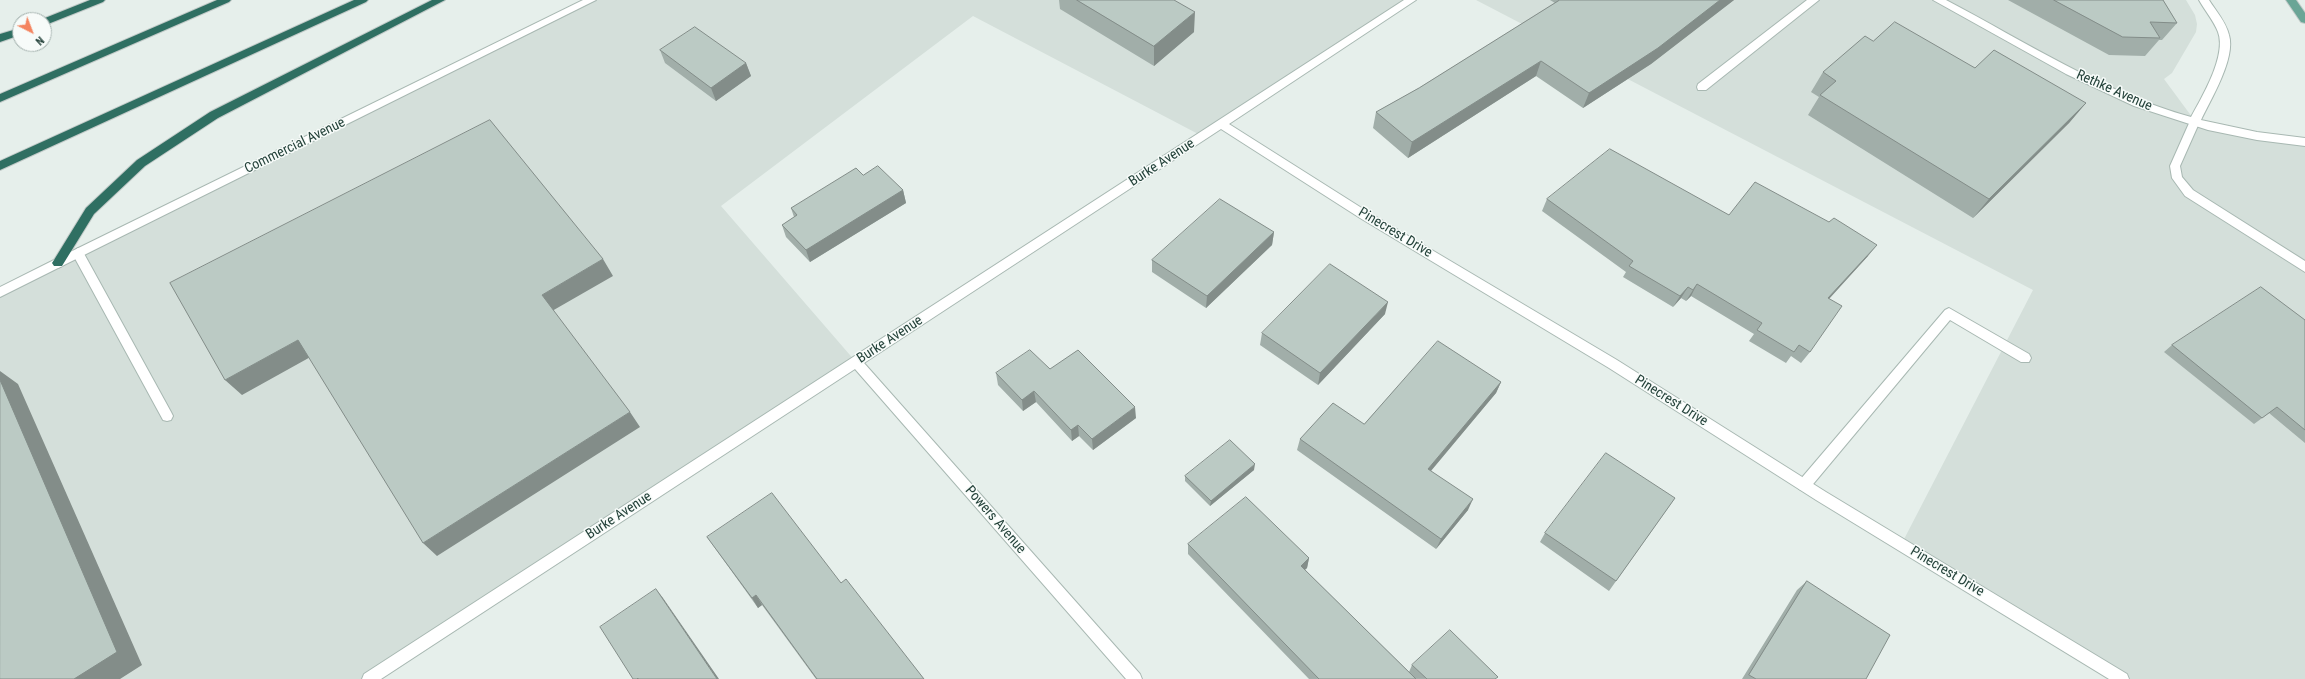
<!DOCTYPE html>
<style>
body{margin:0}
#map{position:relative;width:2305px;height:679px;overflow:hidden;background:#e6efeb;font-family:"Roboto Condensed",sans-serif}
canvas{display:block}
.north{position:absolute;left:12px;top:12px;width:40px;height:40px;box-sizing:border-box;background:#f7fbf9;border:1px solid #a3b1ad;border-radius:50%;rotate:138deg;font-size:11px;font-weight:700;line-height:16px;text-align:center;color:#24423a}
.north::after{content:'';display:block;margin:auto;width:14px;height:18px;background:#f4845f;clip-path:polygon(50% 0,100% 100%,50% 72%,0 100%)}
</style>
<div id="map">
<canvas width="2305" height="679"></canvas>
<div class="north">N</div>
</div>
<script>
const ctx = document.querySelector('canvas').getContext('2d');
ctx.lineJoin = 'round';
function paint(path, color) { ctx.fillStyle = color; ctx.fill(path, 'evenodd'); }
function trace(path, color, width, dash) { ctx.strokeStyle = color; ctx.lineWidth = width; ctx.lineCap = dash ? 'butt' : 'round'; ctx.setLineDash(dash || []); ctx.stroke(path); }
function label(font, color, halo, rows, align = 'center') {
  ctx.font = font + ' "Roboto Condensed",sans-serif'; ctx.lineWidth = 3; ctx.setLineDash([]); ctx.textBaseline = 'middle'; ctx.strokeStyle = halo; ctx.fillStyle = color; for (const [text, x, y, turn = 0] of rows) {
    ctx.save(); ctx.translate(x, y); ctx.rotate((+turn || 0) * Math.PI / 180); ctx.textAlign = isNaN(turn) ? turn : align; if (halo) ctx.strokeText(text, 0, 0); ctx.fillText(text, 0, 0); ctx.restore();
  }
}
paint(new Path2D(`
 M591,0H1411L1202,136L973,16L721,206L856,362L369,679H0V292Z
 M1476,0H2186L2195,15L2197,24L2196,32L2172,73L2164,79L2195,121L2305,142V679H2122L1901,545L2033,290Z`), '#d4dfda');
const service = new Path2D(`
 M1807,0H1819L1706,90H1698L1697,87L1698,84Z
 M2195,117L2200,121L2180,166L2182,177L2193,190L2305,261V272L2185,196L2172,178L2170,166L2190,121Z
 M78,248L82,250L171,412L173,416L171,420L167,421L163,420L72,253Z
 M1949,308L2029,354L2031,358L2029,362H2021L1950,320L1809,489L1804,491L1799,489L1798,485L1799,481L1945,310Z`);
const minor = new Path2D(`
 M583,0H596L62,266L58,268L52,263L54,260Z
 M1404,0H1416L1229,124L1368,212L1617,360L1826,492L2127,674L2129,679H2109L1816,500L1609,368L1360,218L1221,129L864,363L1140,674L1142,679H1126L855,369L381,679H362L364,674Z
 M1933,0H1946C2026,42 2104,93 2191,117C2202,97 2227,55 2218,32C2214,21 2205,11 2199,0H2209C2216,11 2226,22 2229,35C2236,58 2211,99 2201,120L2257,132L2305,138V146L2257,140L2208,130L2134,106L2066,74Z`);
const tertiary = new Path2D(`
 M58,258L64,263L62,266L0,297V287Z`);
const primary = new Path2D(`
 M2286,0H2296L2305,13V23L2301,22Z`);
const motorway = new Path2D(`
 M90,0H105L103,2L48,24L44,25V20H40Z
 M217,0H231L229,2L0,102V94Z
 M354,0H368L366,2L0,170V161Z
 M432,0H445L218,118L145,166L94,214L62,266H54L52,263L54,260L86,208L137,160L210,112Z
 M20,28V35L0,42V34Z`);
trace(service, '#a8b8b2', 2);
trace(minor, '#a8b8b2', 2);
trace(tertiary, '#a8b8b2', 2);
trace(primary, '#c2cac8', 2);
trace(motorway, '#c2cac8', 2);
paint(service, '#fff');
paint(minor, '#fff');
paint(tertiary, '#fff');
paint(primary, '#6aa596');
paint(motorway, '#2f6f62');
paint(new Path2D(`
 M1059,0H1174L1194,32L1154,66L1060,9Z
 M1550,0H1734L1651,64L1583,108L1536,76L1408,158L1373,128L1376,112L1419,88L1555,3Z
 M2008,0H2163L2177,23L2162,40H2159L2145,56L2109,55Z
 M1873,41L1975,68L2086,103L2069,123L1973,218L1808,115L1819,97L1811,92L1823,72Z
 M660,50L746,63L751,76L716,101L665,63Z
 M863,175L903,190L906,203L810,262L786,237L782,225L794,217L791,208Z
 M1547,199L1729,215L1868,256L1829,298L1810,352L1801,363L1791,356L1786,363L1749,341L1754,334L1691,296L1686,301L1681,298L1673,307L1623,277L1626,272L1542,211Z
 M1274,232L1272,245L1206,308L1152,272V260Z
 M1385,314L1318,385L1260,345L1262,333Z
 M2305,320V443L2269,413L2254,424L2164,352L2172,345Z
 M1050,369L1136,418L1093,450L1079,436L1072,441L1036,402L1023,411L998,385L996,373Z
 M1501,382L1496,393L1431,471L1468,510L1436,549L1297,450L1300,439L1364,424Z
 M1254,470L1210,506L1185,481V476Z
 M1675,498L1609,591L1540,542L1545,533Z
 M707,537L841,583L924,679H816L762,605L758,608Z
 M1188,544L1309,558L1307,568L1305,570L1409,672L1412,665L1496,679H1309L1188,554Z
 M1807,581L1866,679H1742L1797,590Z`), '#a1aea9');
paint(new Path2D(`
 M1720,0H1734L1651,64L1583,108L1589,93Z
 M1195,12L1194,32L1154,66V46Z
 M1541,61L1536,76L1408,158L1412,142Z
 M746,63L751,76L716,101L711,88Z
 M2086,103L2069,123L1973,218L1989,199Z
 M903,190L906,203L810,262L806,250Z
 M1274,232L1272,245L1206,308L1207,296Z
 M1877,245L1868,256L1820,309L1828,298Z
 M603,259L613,276L552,311L542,295Z
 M1697,284L1691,296L1686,301L1693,290Z
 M1688,287L1681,298L1673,307L1680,296Z
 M1388,302L1385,314L1318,385L1320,373Z
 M298,340L314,355L242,395L225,380Z
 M0,371L18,384L142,665L120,679H74L0,380Z
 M1501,382L1496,393L1424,479L1428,469Z
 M1034,391L1036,402L1023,411L1022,400Z
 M1135,407L1136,418L1093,450L1092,439Z
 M630,412L640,427L437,556L423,543Z
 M1078,425L1079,436L1072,441L1071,430Z
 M1255,464L1254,470L1210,506L1211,501Z
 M1473,499L1468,510L1436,549L1441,539Z
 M1309,558L1307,568L1298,575L1301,566Z
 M656,589L663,598L719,679H717Z
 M756,595L762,605L758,608L752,598Z`), '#838d89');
const building = new Path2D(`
 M1077,0H1174L1195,12L1154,46Z
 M1560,0H1720L1658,48L1589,93L1541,61L1412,142L1376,112L1419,88Z
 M2054,0H2163L2177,23L2150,22L2160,38L2123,37Z
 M1895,22L1975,68L1994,50L2086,103L1989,199L1820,95L1836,81L1823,72L1865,36L1873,41Z
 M695,27L746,63L711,88L660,50Z
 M490,120L603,259L542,295L630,412L423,543L298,340L225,380L170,283Z
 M1610,149L1729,215L1755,182L1829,222L1834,218L1877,245L1828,298L1842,306L1810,352L1799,345L1794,352L1757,330L1762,323L1697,284L1693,290L1688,287L1680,296L1629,266L1633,261L1547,199Z
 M878,166L903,190L806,250L782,225L797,215L791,208L856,168L863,175Z
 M1220,199L1274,232L1207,296L1152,260Z
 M1330,264L1388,302L1320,373L1262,333Z
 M2261,287L2305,320V430L2277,407L2262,418L2172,345Z
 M1438,341L1501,382L1428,469L1473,499L1441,539L1300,439L1333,403L1364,424Z
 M1030,350L1050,369L1078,350L1135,407L1092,439L1078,425L1071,430L1034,391L1022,400L996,373Z
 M0,380L117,652L74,679H0Z
 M1230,440L1255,464L1211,501L1185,476Z
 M1606,453L1675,498L1616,581L1545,533Z
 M772,493L841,583L846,579L924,679H817L756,595L752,598L707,537Z
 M1246,497L1309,558L1301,566L1416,679H1319L1188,544Z
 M1807,581L1890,635L1866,679H1756L1749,675Z
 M656,589L717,679H638V678L637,679H633L600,627Z
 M1450,630L1498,677L1495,679H1427L1412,665Z`);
paint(building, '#bbcac4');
trace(building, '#838d89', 1);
label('14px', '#24423a', '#f7fbf9', [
 ["Rethke Avenue",2114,91,24],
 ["Commercial Avenue",295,146,-26],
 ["Burke Avenue",1162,163,-33],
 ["Pinecrest Drive",1395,233,31],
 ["Burke Avenue",890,340,-33],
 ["Pinecrest Drive",1671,401,32],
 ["Burke Avenue",619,516,-33],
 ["Powers Avenue",995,520,49],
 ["Pinecrest Drive",1947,572,31]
]);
</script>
